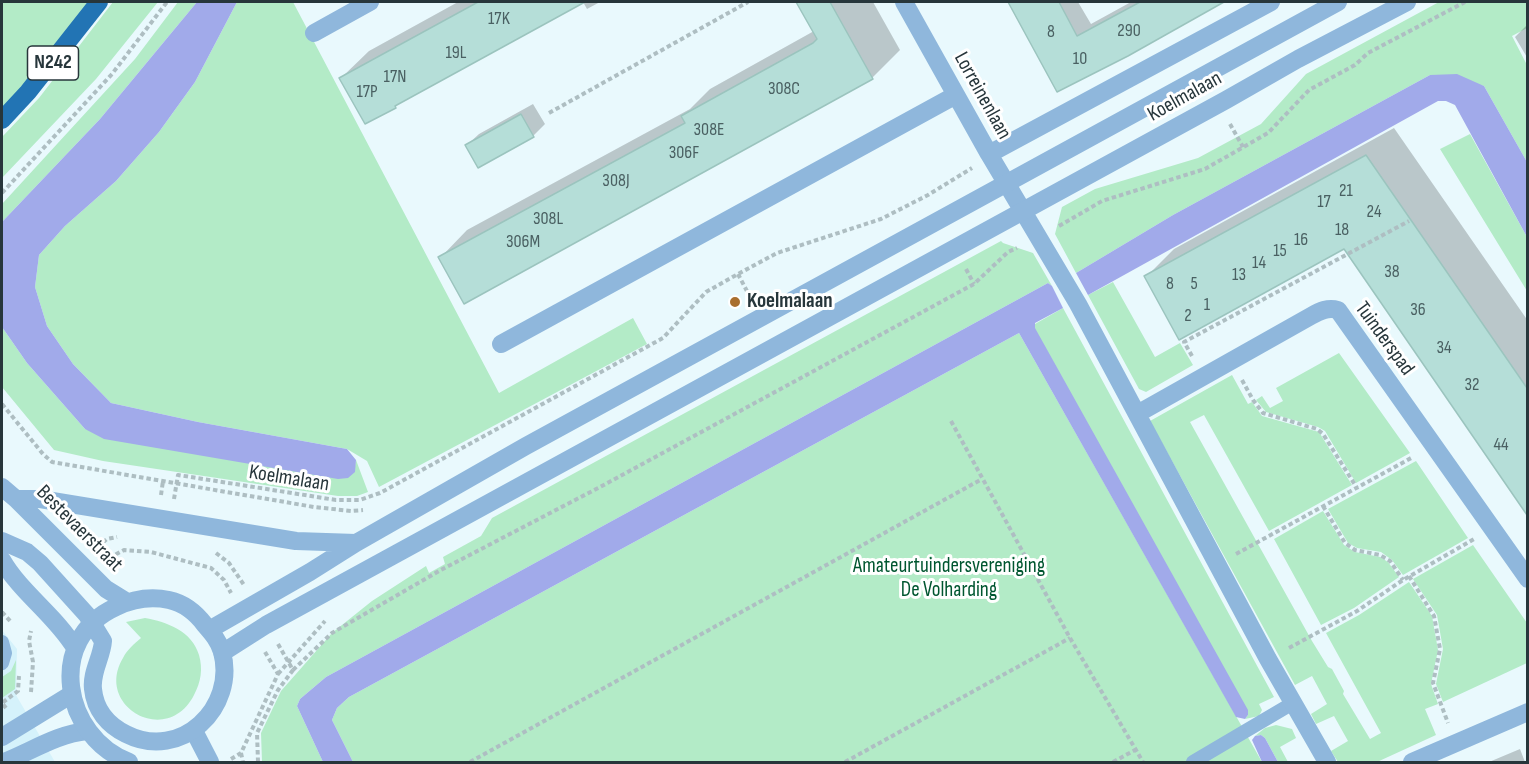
<!DOCTYPE html>
<style>
body{margin:0}
#map{position:relative;width:1529px;height:764px;overflow:hidden;background:#e9f9fd;font-family:"Sofia Sans Condensed",sans-serif}
canvas{display:block}
.frame{position:absolute;inset:0;border:3px solid #27363b;pointer-events:none}
</style>
<div id="map">
<canvas width="1529" height="764"></canvas>
<div class="frame"></div>
</div>
<script>
const ctx = document.querySelector('canvas').getContext('2d');
ctx.lineJoin = 'round';
function paint(path, color) { ctx.fillStyle = color; ctx.fill(path, 'evenodd'); }
function trace(path, color, width, dash) { ctx.strokeStyle = color; ctx.lineWidth = width; ctx.lineCap = dash ? 'butt' : 'round'; ctx.setLineDash(dash || []); ctx.stroke(path); }
function label(font, color, halo, rows, align = 'center') {
  ctx.font = font + ' "Sofia Sans Condensed",sans-serif'; ctx.lineWidth = 6; ctx.setLineDash([]); ctx.textBaseline = 'middle'; ctx.strokeStyle = halo; ctx.fillStyle = color; for (const [text, x, y, turn = 0] of rows) {
    ctx.save(); ctx.translate(x, y); ctx.rotate((+turn || 0) * Math.PI / 180); ctx.textAlign = isNaN(turn) ? turn : align; if (halo) ctx.strokeText(text, 0, 0); ctx.fillText(text, 0, 0); ctx.restore();
  }
}
paint(new Path2D(`
 M2,630L17,649L16,695L55,762H2Z`), '#d5f2fb');
paint(new Path2D(`
 M2,2H90L44,64L2,110Z
 M113,2H158L96,79L2,178V137L39,98Z
 M178,2H197L100,119L2,222V204L135,59Z
 M237,2H293L499,393L633,318L647,344L379,487L367,461L347,449L198,422L111,403L73,364L47,326L35,287L39,255L65,226L116,181L159,132L195,82Z
 M1439,2H1527V28L1512,36L1527,65V162L1484,86L1430,75L1173,215L1076,273L1055,234L1062,207L1095,189L1198,158L1261,124L1306,74Z
 M1470,134L1527,237V291L1440,149Z
 M1001,241L1003,243L1033,253L1052,286L1048,283L326,677L300,699L297,706L323,762H262L261,733L281,691L332,633L372,601L426,566L429,573L445,564L443,557L481,536L492,518Z
 M1113,282L1155,357L1180,343L1193,365L1146,392L1139,389L1088,295Z
 M1063,308L1274,697L1259,704L1262,710L1259,716L1245,719L1248,715L1034,328L1035,324Z
 M2,327L27,363L85,429L354,472L356,460L368,492L357,496H338L103,461L54,450L2,387Z
 M1019,333L1262,762H353L332,720L337,708L349,697Z
 M1339,353L1410,453L1356,483L1325,431L1318,427L1266,412L1256,400L1262,396L1270,408L1283,401L1276,388Z
 M1232,375L1248,404L1252,402L1262,416L1319,432L1352,485L1269,531L1204,415L1190,422L1312,641L1328,667L1332,669L1344,691L1343,694L1370,739L1381,733L1326,633L1359,615L1409,582L1432,616L1438,650L1431,684L1438,704L1425,709L1436,735L1377,762H1338L1331,751L1348,741L1334,716L1316,724L1311,714L1327,704L1312,676L1295,685L1150,421Z
 M1416,461L1468,538L1403,575L1392,560L1381,552L1357,548L1348,543L1328,509Z
 M1323,511L1344,545L1355,552L1380,557L1388,562L1399,577L1354,608L1321,625L1274,539Z
 M1473,545L1527,623V663L1443,702L1436,684L1443,649L1437,615L1413,579Z
 M145,618C167,622 192,631 199,655C203,669 201,682 194,695C167,748 94,706 123,658C127,650 134,644 141,638L126,622Z
 M16,660L15,689L2,698V677L11,671Z
 M1276,725L1292,729L1296,738L1280,747L1288,762H1278L1265,738L1261,735L1255,736L1265,728Z`), '#b3ebc7');
paint(new Path2D(`
 M197,2H237L195,82L159,132L116,181L65,226L39,255L35,287L47,326L73,364L111,403L198,422L347,449L356,460L355,472L348,478L338,479L104,439L85,429L27,363L2,327V222L100,119Z
 M1457,74L1484,86L1527,162V237L1455,105L1446,101H1438L1088,295L1076,273L1173,215L1430,75Z
 M1048,283L1052,286L1063,308L1035,323V328L1248,710V715L1245,719L1236,717L1019,333L349,697L337,708L332,720L353,762H323L297,706L300,699L326,677Z
 M1261,735L1265,738L1278,762H1262L1252,740L1255,736Z`), '#a1aaea');
paint(new Path2D(`
 M458,2H582L400,102L395,107L341,78L369,51Z
 M583,2H600L587,9Z
 M798,2H873L900,50L872,78L440,258L467,230L690,109L710,89L814,31Z
 M1009,2H1078L1091,24L1131,2H1218L1214,6L1058,90Z
 M1528,24V59L1515,37Z
 M533,104L545,124L533,136L467,145L479,134Z
 M1394,128L1528,321V503L1523,506L1344,247L1146,277L1174,249Z
 M1520,749L1525,762H1528H1489Z`), '#0003');
const building = new Path2D(`
 M478,2H585L395,106L396,108L365,124L339,78Z
 M796,2H830L873,79L464,304L438,257L685,123L681,116L813,43L817,39Z
 M1008,2H1059L1077,36L1140,2H1224L1128,56L1057,92Z
 M521,114L534,137L478,168L465,145Z
 M1366,155L1527,388V515L1344,249L1179,340L1144,276Z`);
paint(building, '#b5ded8');
trace(building, '#9bc4be', 1.5);
trace(new Path2D(`
 M549,113L748,2
 M1230,124L1243,147
 M2,193L112,74L167,2
 M1059,226L1102,201L1205,169L1268,133L1309,90L1355,65L1368,53L1465,2
 M966,269L974,284
 M738,274L750,297
 M1192,356L1184,342L1409,221
 M1242,380L1253,400L1263,413L1317,429L1323,434L1357,488
 M2,404L43,454L52,462L314,507L351,511L363,510
 M951,421L1070,638L1143,762
 M161,495L163,481
 M174,499L178,475L336,500H360L380,493L663,338L706,292L738,274L777,253L881,219L928,195L972,168
 M1323,506L1345,543L1355,550L1380,555L1390,561L1403,580
 M97,547L107,539L117,537
 M216,553L229,563L244,585
 M1236,554L1413,457
 M109,558L124,550L151,552L211,568L224,580L231,593
 M1409,576L1434,616L1440,649L1433,683L1448,723
 M2,612L11,622
 M278,644L293,670L332,633L439,571L600,487L974,284L1008,252L1017,248
 M1289,648L1357,611L1403,580L1474,539
 M278,674L325,621
 M31,692L33,662L29,641L31,631
 M6,708L2,703L18,691L19,676
 M241,753L243,762
 M231,759L241,753L278,674L265,652
 M258,762L257,733L278,690L293,670
 M470,762L982,479
 M845,762L1070,638
 M1113,762L1135,750`), '#aebec2', 4, [4.5, 3]);
trace(new Path2D(`
 M2,642L5,653L2,663
 M1193,762L1293,703`), '#8fb7dc', 14);
trace(new Path2D(`
 M904,2L989,154L1078,304L1268,659L1327,762
 M314,33L370,2
 M989,154L1271,2
 M501,344L956,95
 M1137,414L1311,316C1320,311 1328,307 1338,310L1528,579
 M194,731L210,762
 M2,737L72,694
 M4,762C32,751 57,734 87,731
 M1412,762L1528,712`), '#8fb7dc', 18);
trace(new Path2D(`
 M2,487L16,499L106,589L127,602
 M16,499H40L296,541L356,543
 M2,541L27,552L40,563L87,615L103,641C102,657 91,672 93,689C95,710 108,725 126,734C181,762 237,707 222,652C219,641 212,633 205,625C196,613 183,603 169,600C150,596 133,599 116,607C45,639 63,737 129,762
 M2,560C21,593 55,615 75,648
 M209,630L310,572L356,543L526,446L1338,2
 M222,653L266,625L1226,100L1298,59L1407,2`), '#8fb7dc', 18);
trace(new Path2D(`
 M2,120L28,92L99,2`), '#2274b4', 18);
for (const [x, y, r, color] of [
 [735,302,6,"#a96f2f"]
]) { const dot = new Path2D(); dot.arc(x, y, r, 0, 2 * Math.PI); ctx.fillStyle = color; ctx.fill(dot); trace(dot, '#fff', 2); }
label('18px', '#4a6062', null, [
 ["17K",499,19],
 ["290",1129,31],
 ["8",1051,32],
 ["19L",456,53],
 ["10",1080,59],
 ["17N",395,77],
 ["308C",784,89],
 ["17P",367,92],
 ["308E",709,130],
 ["306F",684,153],
 ["308J",616,181],
 ["21",1346,191],
 ["17",1324,202],
 ["24",1374,212],
 ["308L",548,219],
 ["18",1342,230],
 ["16",1301,240],
 ["306M",523,242],
 ["15",1280,251],
 ["14",1259,263],
 ["38",1392,272],
 ["13",1239,275],
 ["8",1170,284],
 ["5",1194,284],
 ["1",1207,305],
 ["36",1418,310],
 ["2",1188,316],
 ["34",1444,348],
 ["32",1472,385],
 ["44",1501,445]
]);
for (const [x, y, w] of [
 [53,63,51]
]) { const box = new Path2D(); box.roundRect(x - w / 2, y - 17, w, 34, 4.5); ctx.fillStyle = '#fff'; ctx.fill(box); trace(box, '#27363b', 1.5); }
label('bold 20px', '#27363b', null, [
 ["N242",53,63]
]);
label('21px', '#27363b', '#fff', [
 ["Lorreinenlaan",982,96,61],
 ["Koelmalaan",1185,97,-29],
 ["Tuinderspad",1384,339,54],
 ["Koelmalaan",289,479,9],
 ["Bestevaerstraat",79,529,45]
]);
label('bold 21px', '#27363b', '#fff', [
 ["Koelmalaan",747,302]
], 'left');
label('21px', '#005630', '#fff', [
 ["Amateurtuindersvereniging",949,567],
 ["De Volharding",949,591]
]);
</script>
